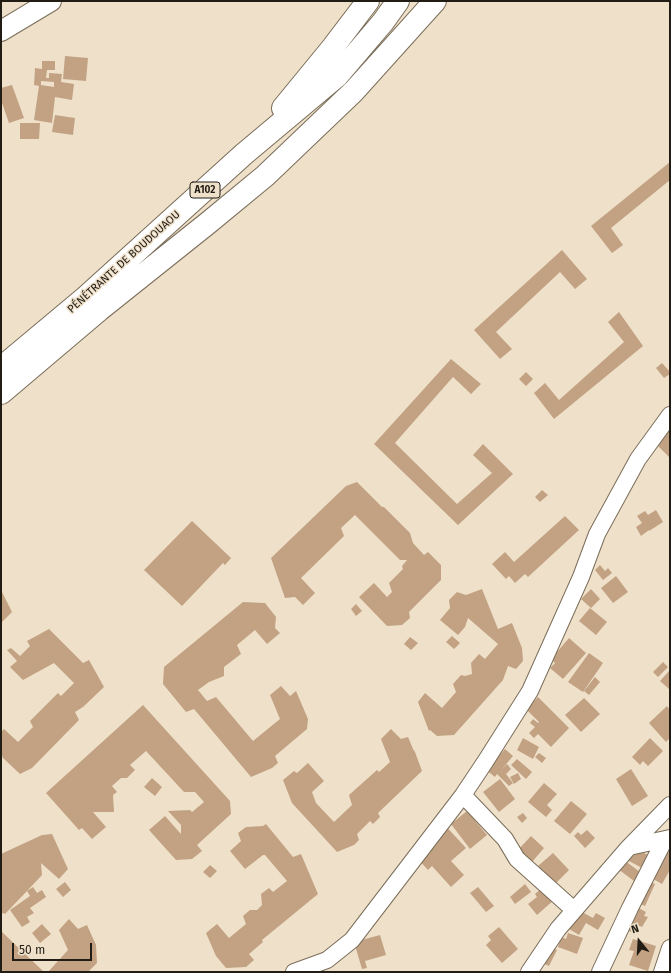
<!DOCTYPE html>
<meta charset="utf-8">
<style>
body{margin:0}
#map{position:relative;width:671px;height:973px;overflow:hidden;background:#efe0ca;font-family:"Fira Sans",sans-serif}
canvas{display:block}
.frame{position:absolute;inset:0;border:2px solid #211c14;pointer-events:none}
.north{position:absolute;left:619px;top:921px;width:40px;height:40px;-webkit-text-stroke:3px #efe0ca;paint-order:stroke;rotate:342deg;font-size:11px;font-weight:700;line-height:16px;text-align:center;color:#211c14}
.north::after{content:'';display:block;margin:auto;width:14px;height:18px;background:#211c14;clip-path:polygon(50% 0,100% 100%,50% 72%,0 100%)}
.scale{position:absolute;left:12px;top:943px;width:80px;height:18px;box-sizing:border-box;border:2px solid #211c14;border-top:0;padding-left:5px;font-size:12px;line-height:14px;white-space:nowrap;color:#211c14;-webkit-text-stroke:3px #efe0ca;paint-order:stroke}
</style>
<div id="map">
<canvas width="671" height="973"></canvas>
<div class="frame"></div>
<div class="north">N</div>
<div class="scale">50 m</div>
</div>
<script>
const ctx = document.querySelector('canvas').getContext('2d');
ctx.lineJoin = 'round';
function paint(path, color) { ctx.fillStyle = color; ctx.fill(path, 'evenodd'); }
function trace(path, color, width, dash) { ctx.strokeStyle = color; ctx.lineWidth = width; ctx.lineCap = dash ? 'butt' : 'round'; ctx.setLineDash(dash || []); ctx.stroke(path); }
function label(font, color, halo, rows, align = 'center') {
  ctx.font = font + ' "Fira Sans",sans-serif'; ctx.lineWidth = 3; ctx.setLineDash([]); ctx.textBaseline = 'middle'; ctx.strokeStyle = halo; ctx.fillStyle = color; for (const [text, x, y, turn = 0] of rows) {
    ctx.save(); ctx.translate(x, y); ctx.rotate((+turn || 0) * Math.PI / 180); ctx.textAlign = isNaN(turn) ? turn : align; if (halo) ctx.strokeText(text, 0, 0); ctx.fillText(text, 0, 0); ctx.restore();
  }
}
paint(new Path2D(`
 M65,56L88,58L86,81L63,79Z
 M42,61H55V70H47L46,78H49V73L62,74L61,82L74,84L72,100L55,97L52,123L34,120L39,86L34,85L35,68L42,69ZM41,81L54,82V87L41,85Z
 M12,85L24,118L9,123L1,100V88Z
 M55,115L75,118L73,135L52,132Z
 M20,123H40L39,139H20Z
 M670,162V180L611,228L623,245L612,253L591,226Z
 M562,250L587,279L575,289L560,272L496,332L512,349L500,359L474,330Z
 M619,312L643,346L554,419L534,393L545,383L559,400L624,342L608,322Z
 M451,359L481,384L471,394L453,377L395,443L457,504L492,473L473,455L483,444L513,474L458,525L374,444Z
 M662,363L670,372V374L664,378L656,368Z
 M526,372L533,379L526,386L519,379Z
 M670,425V458L653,441Z
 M357,482L382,507H384L410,533L413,543L424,555L428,552L441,565V580L409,612L410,618L402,625L387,626L359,597L374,583L387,597L392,592L389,583L403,569L402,566L407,560H400L355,515L341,528L344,536L301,578L315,593L303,605L295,597L285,598L271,558L346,486Z
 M542,490L548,495L540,502L535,497Z
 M656,510L663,522L649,531V530L641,536L636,527L642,523L637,516L645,511L648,515Z
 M565,516L579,530L528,577L525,574L515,583L509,576L506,579L492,564L505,552L514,562Z
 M192,521L231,558L225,565L223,563L182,606L144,570Z
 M600,565L605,571L608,568L612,573L603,580L595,570Z
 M616,576L628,592L613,603L601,588Z
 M482,589L498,629L512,623L522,648L523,661L516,669L508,666L503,680L454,735L437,736L430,730L429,731L418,702L425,693L442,708L456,692L453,684L461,675L465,676L472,674L471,663L479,654L485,659L498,644L468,618L465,627L458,635L440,620L450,608L449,600L457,592L466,595Z
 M591,589L600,599L591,608L581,599Z
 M1,590L12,612L1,623Z
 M243,602L265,603L276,617L275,628L280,633L267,644L255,630L237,645L241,654L224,667V676L209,682L198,690L207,701L216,697L253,741L280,719L270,695L281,686L290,696L296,691L308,719L307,729L275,756L278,763L272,768L251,777L194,709L186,712L163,684L164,667Z
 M356,604L362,611L356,616L351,609Z
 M590,608L607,622L596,635L579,621Z
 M49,629L83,663L89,660L104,687L83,707L75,712L79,720L32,768L20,774L3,758L1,754V732L4,729L18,742L33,727L30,721L58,693L61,696L74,683L54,663L23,680L10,667L17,661L7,650L11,648L20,656L30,646L27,641Z
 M452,636L460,643L454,649L446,642Z
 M410,637L418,643L411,650L404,644Z
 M569,638L586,653L563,679L550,668L555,663L551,659Z
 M589,653L603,663L583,692L568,682Z
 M663,662L668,667L658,677L653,672Z
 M670,670V688L669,689L660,681Z
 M595,677L600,682L589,695L584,691Z
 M538,697L569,728L551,747L538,734L534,738L529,733L535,727L530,723L533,719L538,723L539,722L526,709Z
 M584,698L600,714L581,732L565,715Z
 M143,705L230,801L231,814L197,845L202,851L192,859L176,860L149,830L165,816L181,834V825L168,811L190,810L192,812L204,802L195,792H184L146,751L130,765L135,770L127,778H121L112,786L117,792L113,795L114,812H93L106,827L92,839L82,828L79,830L46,793Z
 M667,706L670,710V738L666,742L649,723Z
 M391,729L401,739L408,737L413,749L415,752L422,771L378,813L380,817L373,824L370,821L357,834L359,840L354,845L337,852L292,803L283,780L294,771L297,773L308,763L324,781L312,792L316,803L334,822L352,805L349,795L377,770L379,772L390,762L381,739Z
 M523,738L539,747L533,759L517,750Z
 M650,738L663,751L648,766L643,761L640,765L632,757Z
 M505,749L513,756L502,769L507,764L511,769L506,774L513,783L509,786L497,774L495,777L486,770Z
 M539,753L546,758L542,763L535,757Z
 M517,759L532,772L526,779L511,765Z
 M631,769L648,796L632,806L616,779Z
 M518,773L521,779L514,784L510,777Z
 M152,778L162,787L155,796L144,787Z
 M500,779L515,799L499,812L483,792Z
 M544,783L557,794L547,805L552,810L546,817L528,802Z
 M571,801L587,814L570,834L554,821Z
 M467,811L487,835L470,849L451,824Z
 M523,813L527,818L522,823L517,817Z
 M442,822L466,848L451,861L464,875L451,887L432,866L428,870L416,857Z
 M266,824L293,857L301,854L318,894L262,940L263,942L249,954L254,960L246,967L226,968L216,956L206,933L217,924L229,938L246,924L243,916L250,910H257L262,905L261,894L269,888L273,892L287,881L265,855H263L245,869L230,851L241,841L238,833L246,827L263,826Z
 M587,830L595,838L585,848L574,836L578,832L581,835Z
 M52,834L68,869L59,879L41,863L42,875L27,891L33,887L37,893L42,890L46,897L30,908L34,913L27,917L30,922L22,927L10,910L30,896L27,891L5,914L3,913L1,914V854L42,835Z
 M531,836L544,848L532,862L518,850Z
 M663,849L670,853V870L662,884L648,876Z
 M640,851L650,856L644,869L627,860Z
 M553,853L569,870L555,884L538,866Z
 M624,860L640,872L634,881L618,869Z
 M210,865L217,871L210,878L203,872Z
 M639,877L655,884L645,906L628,899Z
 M65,882L71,890L63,897L56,889Z
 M525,884L531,892L515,904L510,897Z
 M544,886L555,899L537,915L528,904L537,897L535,894Z
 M478,887L494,906L486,912L470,893Z
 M633,905L646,912L644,916L648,917L642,927L635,924L634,932L617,930Z
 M582,912L593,918L596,913L605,918L598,930L586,923L579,935L564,926Z
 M69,919L78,929L87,925L96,945L97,963L88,972H48L68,950L59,930Z
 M42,924L51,934L40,943L32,933Z
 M499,927L518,949L502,963L486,945L491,940L488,936Z
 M1,931L44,972H4L1,969Z
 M568,933L583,938L577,954L558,947L561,937L566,939Z
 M380,935L386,955L365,961L367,968L362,969L354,942Z
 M633,939L656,946L648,971L629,965L634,951L629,950Z
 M544,944L557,950L549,966L536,960Z`), '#c2a282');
const minor = new Path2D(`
 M463,795L505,839L517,859L574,910
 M629,847L670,805
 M294,972L327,960L352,940L463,795L485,762L530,691L581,577L597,534L638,459L670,415
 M529,972L558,929L629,847L670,838
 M600,972L630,908L665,839
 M662,972L670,948`);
const major = new Path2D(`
 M1,31L51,1`);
const highway = new Path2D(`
 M283,108L333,47L368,1
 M1,368L86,297L244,154L337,76L383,22L398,1
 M1,393L99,310L208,223L265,176L354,91L435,1`);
trace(minor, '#7a6d59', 18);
trace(major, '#7a6d59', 22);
trace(highway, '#7a6d59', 24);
trace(minor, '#fff', 16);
trace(major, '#fff', 20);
trace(highway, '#fff', 22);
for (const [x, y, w] of [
 [205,190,30]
]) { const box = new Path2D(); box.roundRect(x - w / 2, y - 8, w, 16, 3); ctx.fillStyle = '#efe0ca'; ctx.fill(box); trace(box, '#211c14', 1); }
label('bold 10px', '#211c14', null, [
 ["A102",205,190]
]);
label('11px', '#211c14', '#efe0ca', [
 ["PÉNÉTRANTE DE BOUDOUAOU",124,262,-42]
]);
</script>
